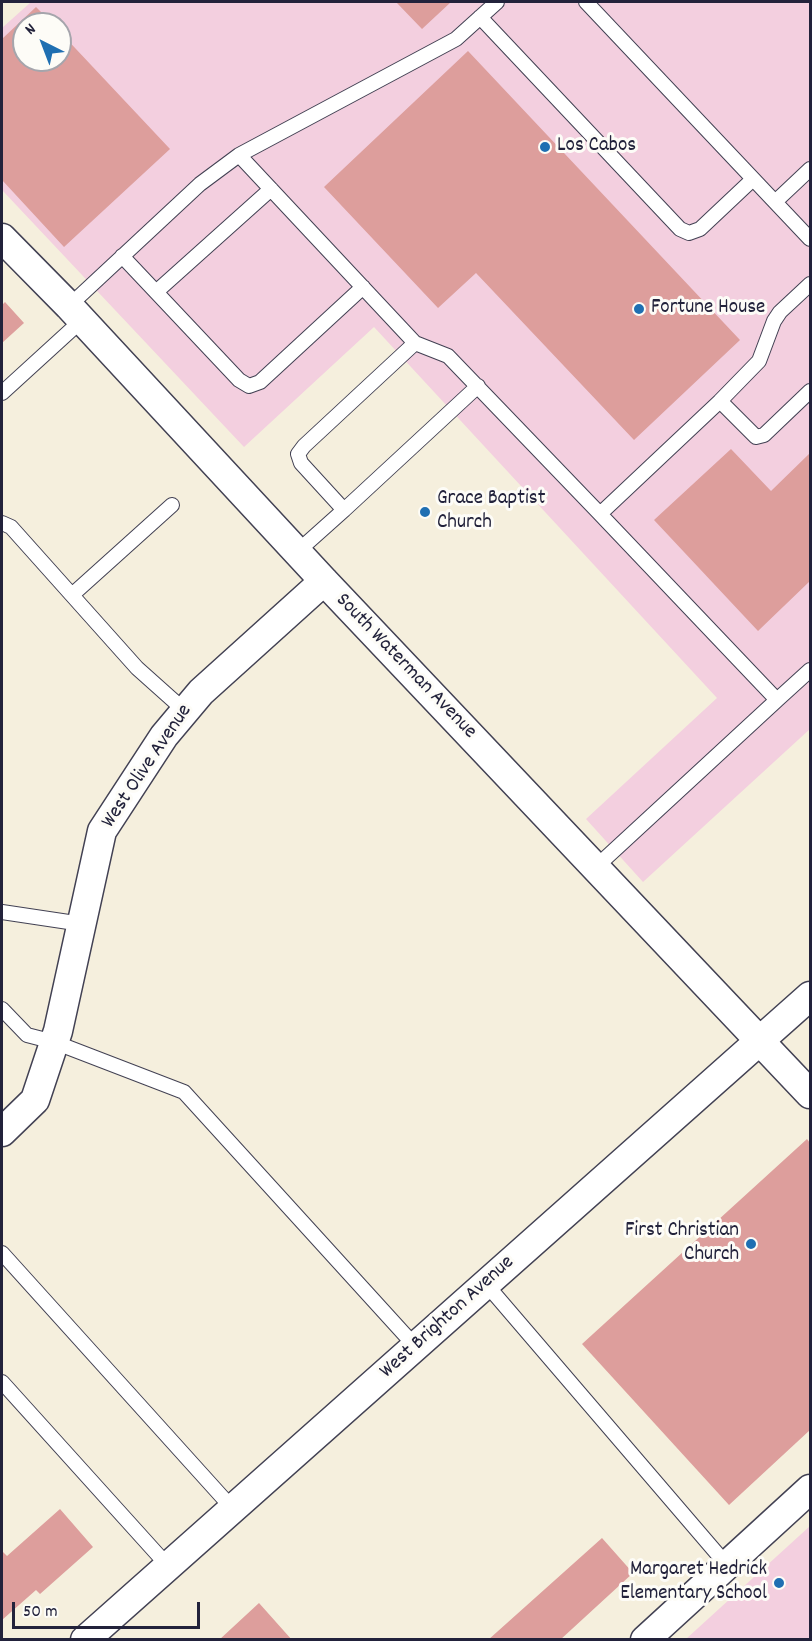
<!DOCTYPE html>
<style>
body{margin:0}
#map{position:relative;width:812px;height:1641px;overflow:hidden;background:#f5efdd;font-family:Dekko,sans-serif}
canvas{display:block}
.frame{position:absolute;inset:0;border:3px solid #22223b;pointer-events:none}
.north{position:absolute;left:12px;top:12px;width:60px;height:60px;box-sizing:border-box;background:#fdfcf7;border:2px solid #a5a5ac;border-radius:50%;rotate:318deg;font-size:16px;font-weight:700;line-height:24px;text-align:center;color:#22223b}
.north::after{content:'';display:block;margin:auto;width:21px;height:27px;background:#1f6fb2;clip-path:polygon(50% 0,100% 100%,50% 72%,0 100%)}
.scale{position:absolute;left:12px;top:1602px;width:188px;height:27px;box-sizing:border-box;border:3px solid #22223b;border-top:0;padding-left:8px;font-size:18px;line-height:21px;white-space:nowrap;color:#22223b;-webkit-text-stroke:4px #fdfcf7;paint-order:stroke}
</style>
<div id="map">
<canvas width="812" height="1641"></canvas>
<div class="frame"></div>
<div class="north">N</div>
<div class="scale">50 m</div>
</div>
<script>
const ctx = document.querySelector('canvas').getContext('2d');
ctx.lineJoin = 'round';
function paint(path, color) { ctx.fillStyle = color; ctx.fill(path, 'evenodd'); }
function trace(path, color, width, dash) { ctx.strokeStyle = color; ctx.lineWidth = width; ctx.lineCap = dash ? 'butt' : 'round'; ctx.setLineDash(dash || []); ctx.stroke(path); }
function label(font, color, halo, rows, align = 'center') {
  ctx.font = font + ' Dekko,sans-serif'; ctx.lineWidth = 6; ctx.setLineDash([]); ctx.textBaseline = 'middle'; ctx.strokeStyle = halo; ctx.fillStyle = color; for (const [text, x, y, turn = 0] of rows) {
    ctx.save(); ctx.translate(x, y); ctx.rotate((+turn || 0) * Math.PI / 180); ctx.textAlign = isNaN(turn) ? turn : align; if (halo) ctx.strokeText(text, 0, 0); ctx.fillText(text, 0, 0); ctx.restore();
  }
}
paint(new Path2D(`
 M31,2H810V729L643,882L586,819L717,698L374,327L244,447L2,190V28ZM24,24H60V60H24Z
 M810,1526V1639H686Z`), '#f3cfdf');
paint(new Path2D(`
 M396,2H451L422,29Z
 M36,7L53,24H24V60H60V32L170,149L64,247L2,180V39Z
 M468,51L740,340L634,440L476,273L438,308L324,187Z
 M5,302L24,323L2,343V305Z
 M731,449L771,491L810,453V581L758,631L654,520Z
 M807,1139L810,1143V1430L729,1505L582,1344Z
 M60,1509L93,1547L40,1594L36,1590L2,1620V1554L3,1552L7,1556Z
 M602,1538L633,1573L560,1640H488Z
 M259,1603L292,1640H219Z`), '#dd9e9c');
const lane = new Path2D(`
 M586,2L775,202
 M480,17L680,229L689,233L700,229L752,180
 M239,155L415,343L448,356L600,514
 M810,169L775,202L810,239
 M122,256L156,292L271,189
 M156,292L239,380L249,386L260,382L363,287
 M69,306L200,184L239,155L456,39L497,2
 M415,343L304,446L298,454L301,463L344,510L478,386
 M2,393L82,320
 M720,401L759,361L774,321L780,312L810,284
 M2,523L11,527L137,668L184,710
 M297,552L344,510
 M72,595L172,505
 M777,700L810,670
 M596,867L777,700L600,514L720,401L756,437L764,435L810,391
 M2,912L82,924
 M2,1009L27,1035L54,1042L184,1092L416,1347
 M2,1253L233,1509
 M486,1284L726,1564
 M2,1382L168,1566`);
const street = new Path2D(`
 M2,238L69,306L324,581L810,1094
 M2,1132L35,1100L58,1031L102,831L164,736L201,692L324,581
 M85,1640L810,996
 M645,1640L810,1489`);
trace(lane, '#424153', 16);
trace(street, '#424153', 31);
trace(lane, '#fff', 14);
trace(street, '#fff', 28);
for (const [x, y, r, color] of [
 [545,147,6,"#1f6fb2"],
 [639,309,6,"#1f6fb2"],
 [425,512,6,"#1f6fb2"],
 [751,1244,6,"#1f6fb2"],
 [779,1583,6,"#1f6fb2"]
]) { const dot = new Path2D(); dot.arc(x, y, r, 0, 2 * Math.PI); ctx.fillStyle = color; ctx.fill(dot); trace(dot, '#fdfcf7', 2); }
label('21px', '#22223b', '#fdfcf7', [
 ["Los Cabos",557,147],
 ["Fortune House",651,309],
 ["Grace Baptist",437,500],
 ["Church",437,524],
 ["First Christian",739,1232,"right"],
 ["Church",739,1256,"right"],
 ["Margaret Hedrick",767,1571,"right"],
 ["Elementary School",767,1595,"right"]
], 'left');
label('21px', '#22223b', '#fdfcf7', [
 ["South Waterman Avenue",405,667,46],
 ["West Olive Avenue",148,767,-56],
 ["West Brighton Avenue",448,1318,-42]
]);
</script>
